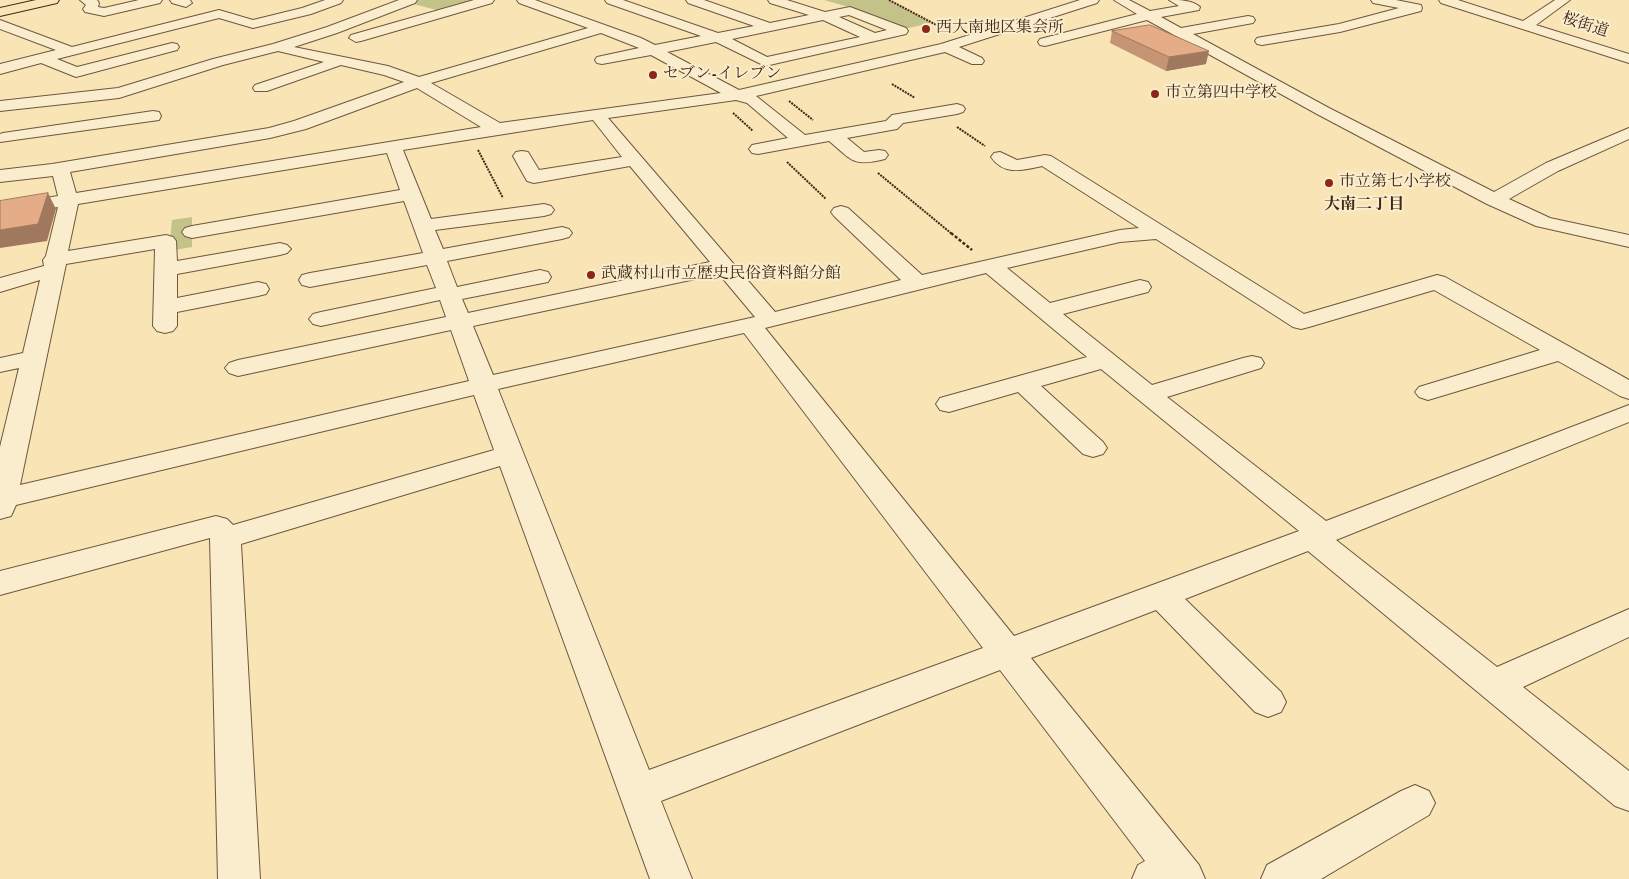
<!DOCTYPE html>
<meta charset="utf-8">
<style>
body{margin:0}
canvas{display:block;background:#f8e4b4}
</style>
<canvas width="1629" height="879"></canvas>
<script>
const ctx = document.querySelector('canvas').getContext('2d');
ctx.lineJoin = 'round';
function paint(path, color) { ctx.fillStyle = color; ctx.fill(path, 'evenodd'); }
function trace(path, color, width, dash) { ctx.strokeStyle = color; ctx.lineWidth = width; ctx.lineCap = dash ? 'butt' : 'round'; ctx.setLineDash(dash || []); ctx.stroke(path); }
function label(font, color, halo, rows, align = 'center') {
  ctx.font = font + ' "IM FELL DW Pica","Noto Serif JP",serif'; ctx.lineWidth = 4; ctx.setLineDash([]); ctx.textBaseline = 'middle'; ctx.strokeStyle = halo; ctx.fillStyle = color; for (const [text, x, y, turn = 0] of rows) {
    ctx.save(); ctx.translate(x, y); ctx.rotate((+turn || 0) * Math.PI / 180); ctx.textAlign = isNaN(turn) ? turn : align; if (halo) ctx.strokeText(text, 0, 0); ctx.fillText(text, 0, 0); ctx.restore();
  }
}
paint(new Path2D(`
 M415,0H483L444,12L410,3Z
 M824,0H888L931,23L904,29L852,8Z
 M192,217V247L169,251L172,220Z`), '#c3c289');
const minor = new Path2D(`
 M80,0H97L99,3L98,7L104,8L139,0H162L160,3L104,16L85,12L83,9L86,5Z
 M170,0H190L192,3L186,7L172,3Z
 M325,0H343L341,3L311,14L253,28L219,18L57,59L77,67L172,43L177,44L179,47L177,50L76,77L41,63L0,74V64L56,50L0,29V20L72,47L219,10L253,20L302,8Z
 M399,0H417L415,3L337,33L294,47L388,66L419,77L588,28L519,3L517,0H535L641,38L655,45L701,36L607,3L605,0H623L718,33L754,26L688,3L686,0H704L770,23L809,15L770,3L768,0H787L825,12L850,7L906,28L908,31L906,34L765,66L716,42L667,52L739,90L941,44L1080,0H1099L1097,3L959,47L982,58L984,61L982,64H972L945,52L756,96L805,135L886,121L892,115L898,114L957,104L963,106L965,109L963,112L957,114L903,123L897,129L847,138L864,152L879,150L885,151L888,155L885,159C853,167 853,161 829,141L758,154L752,153L749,149L752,145L788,138L747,103L736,100L608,118L775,312L901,280L834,216L831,212L834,208L841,206L848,208L922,275L1120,230L1139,228L1042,166C1023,170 1004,176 991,157L994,153L1000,152L1017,160L1045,155L1051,156L1304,314L1437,275L1445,277L1629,380V399L1620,396L1558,361L1428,400L1419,397L1415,392L1419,387L1540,350L1434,290L1309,327L1301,329L1293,327L1156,239L1120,242L1007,268L1050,303L1140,280L1148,282L1151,287L1148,292L1063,314L1152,385L1243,358L1252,356L1261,358L1264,363L1261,368L1167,397L1326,521L1629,405V422L1336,540L1497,667L1629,609V637L1523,687L1629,771V811L1615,806L1308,551L1185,599L1281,692L1286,702L1281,712L1268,717L1255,712L1156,610L1031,658L1199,865L1205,879H1132L1138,865L1145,861L1000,670L661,801L692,879H650L500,466L241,544L260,879H218L210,538L0,595V571L216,516L227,519L233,525L494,450L474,395L16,505L11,516L0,519V447L19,368L0,372V358L23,353L40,280L0,292V278L44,266L43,260L46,256L58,207L0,217V205L58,196L53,176L0,182V170L52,164L269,128L294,121L404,82L384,75L341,65L267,91H255L253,88L255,85L324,62L278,51L223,65L119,98L0,111V101L118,88L213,59L273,44L327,27ZM849,15L887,30L875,33L839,17ZM823,20L860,37L767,57L732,39ZM601,33L639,48L597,57L595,60L597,63L602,64L651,55L721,93L500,123L431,83ZM417,88L481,127L76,193L70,172L270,138L306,129ZM593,120L622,157L539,170L528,152L522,151L516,152L513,156L527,181L534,183L630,166L710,262L468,313L462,299L548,282L551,277L548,272L540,270L457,287L447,261L562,239L569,237L572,233L569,229L562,227L443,249L435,230L544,216L551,214L554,210L551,206L544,204L431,219L403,150ZM387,153L400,190L192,226L185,228L182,232L185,236L192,238L404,201L423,253L310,273L302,275L299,280L302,285L310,287L427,265L436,288L321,312L313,314L309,319L313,324L321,326L440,300L446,317L238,360L229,363L225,368L229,373L238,376L451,330L469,381L20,485L66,264L155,249L153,326L157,331L165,333L173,331L177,326V312L258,296L266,294L269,289L266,284L258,282L177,298V274L280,255L287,253L291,249L287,245L280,243L177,261L176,241L173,237L166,235L68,251L78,204ZM986,273L1087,357L940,398L936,404L940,410L949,412L1018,392L1083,454L1093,457L1103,454L1107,448L1103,442L1041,386L1101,369L1299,531L1014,636L765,328ZM719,274L755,317L493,375L473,326ZM744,333L983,648L649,770L498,389Z
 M474,0H494L492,3L361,41L356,42L349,38L351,35Z
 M1114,0H1129L1150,11L1179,6L1169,0C1179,0 1193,0 1200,7L1199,10L1161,17L1181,28L1248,16L1253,17L1255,20L1253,23L1193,34L1329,108L1494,192L1546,163L1629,128V139L1558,171L1509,199L1550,218L1629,235V247L1536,226L1487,204L1317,114L1147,20L1045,46L1040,45L1038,42L1040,39L1137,14Z
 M1371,0H1396L1421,5L1422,8L1421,11L1340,32L1262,45L1257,44L1255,41L1257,38L1262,37L1339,24L1399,8L1373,3Z
 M1439,0H1458L1523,21L1555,0H1570L1536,25L1629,54V63L1441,3Z
 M153,111L159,112L161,116L159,120L0,142V134L3,133Z
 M1415,785L1429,791L1435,803L1429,815L1321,879H1261L1267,865L1401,791Z`);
const major = new Path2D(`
 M36,0H59L57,3L0,16V8Z`);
trace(minor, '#6e573e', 2);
trace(major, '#402817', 2);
trace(new Path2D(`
 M889,0L944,29
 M892,84L915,98
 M789,101L813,120
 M733,113L753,131
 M957,127L985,146
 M478,150L503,198
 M787,162L826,199
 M878,173L952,234`), '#402817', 2, [2, 1]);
trace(new Path2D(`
 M951,233L972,250`), '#402817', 2.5, [3, 2]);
paint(minor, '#faedce');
paint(major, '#f8e4b4');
paint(new Path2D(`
 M1112,31L1206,64L1166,71L1110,43Z`), '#c49474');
paint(new Path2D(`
 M1209,51L1206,64L1166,71L1169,57Z
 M48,193L56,209L47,241L0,248V230Z`), '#a0785e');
const building = new Path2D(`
 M1150,25L1209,51L1169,57L1112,31Z
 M48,193L38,224L0,230V201Z`);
paint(building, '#e4ac87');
trace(building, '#a0785e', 1);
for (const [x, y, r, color] of [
 [926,29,5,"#8f2418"],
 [653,75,5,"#8f2418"],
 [1155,94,5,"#8f2418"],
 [1329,183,5,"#8f2418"],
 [591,275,5,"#8f2418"]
]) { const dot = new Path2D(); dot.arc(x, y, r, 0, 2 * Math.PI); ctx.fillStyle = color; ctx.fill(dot); trace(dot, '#faedce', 2); }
label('16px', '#402817', '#faedce', [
 ["桜街道",1585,26,18]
]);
label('16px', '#402817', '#faedce', [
 ["西大南地区集会所",936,29],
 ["セブン-イレブン",663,75],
 ["市立第四中学校",1165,94],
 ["市立第七小学校",1339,183],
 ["武蔵村山市立歴史民俗資料館分館",601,275]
], 'left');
label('bold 16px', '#402817', '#faedce', [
 ["大南二丁目",1364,206]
]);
</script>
